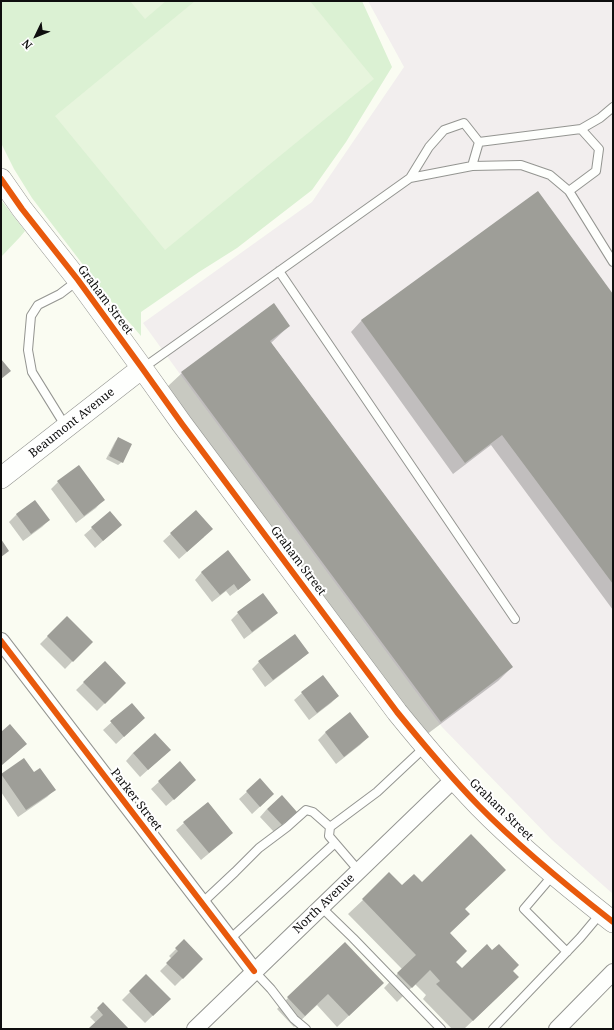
<!DOCTYPE html>
<style>
body{margin:0}
#map{position:relative;width:614px;height:1030px;overflow:hidden;background:#fafcf2;font-family:"Noto Serif",serif}
canvas{display:block}
.frame{position:absolute;inset:0;border:2px solid #0e0e0e;pointer-events:none}
.north{position:absolute;left:16px;top:16px;width:40px;height:40px;-webkit-text-stroke:3px #fff;paint-order:stroke;rotate:227deg;font-size:11px;font-weight:700;line-height:16px;text-align:center;color:#0e0e0e}
.north::after{content:'';display:block;margin:auto;width:14px;height:18px;background:#0e0e0e;clip-path:polygon(50% 0,100% 100%,50% 72%,0 100%)}
</style>
<div id="map">
<canvas width="614" height="1030"></canvas>
<div class="frame"></div>
<div class="north">N</div>
</div>
<script>
const ctx = document.querySelector('canvas').getContext('2d');
ctx.lineJoin = 'round';
function paint(path, color) { ctx.fillStyle = color; ctx.fill(path, 'evenodd'); }
function trace(path, color, width, dash) { ctx.strokeStyle = color; ctx.lineWidth = width; ctx.lineCap = dash ? 'butt' : 'round'; ctx.setLineDash(dash || []); ctx.stroke(path); }
function label(font, color, halo, rows, align = 'center') {
  ctx.font = font + ' "Noto Serif",serif'; ctx.lineWidth = 4; ctx.setLineDash([]); ctx.textBaseline = 'middle'; ctx.strokeStyle = halo; ctx.fillStyle = color; for (const [text, x, y, turn = 0] of rows) {
    ctx.save(); ctx.translate(x, y); ctx.rotate((+turn || 0) * Math.PI / 180); ctx.textAlign = isNaN(turn) ? turn : align; if (halo) ctx.strokeText(text, 0, 0); ctx.fillText(text, 0, 0); ctx.restore();
  }
}
paint(new Path2D(`
 M368,1H613V894L552,840L442,727L177,370L143,323L312,202L404,67Z`), '#f2eeee');
paint(new Path2D(`
 M1,1H362L392,67L346,142L312,190L237,248L199,272L141,312V336L110,300L32,198L14,169L1,143Z
 M1,200L25,231L20,237L1,257Z`), '#dbf1d3');
paint(new Path2D(`
 M130,1H166L145,19Z
 M195,1H310L374,79L165,250L55,116Z`), '#e7f5dd');
paint(new Path2D(`
 M613,296V610L491,445L453,474L351,332L362,320Z
 M289,326L271,343L512,667L498,681L426,735L167,387L182,373Z
 M118,438L122,462L118,465L106,459L115,442Z
 M58,482L103,500L96,508L76,523L51,489Z
 M196,511L204,537L179,559L163,541Z
 M17,514L49,520L42,527L23,541L9,522Z
 M92,528L113,532L95,548L84,535Z
 M202,572L250,580L242,587L230,596L226,591L212,602L195,580Z
 M238,613H277L269,620L244,639L231,620Z
 M67,617L91,642L65,669L40,644Z
 M308,653L300,660L265,687L252,669L259,662Z
 M105,662L125,683L97,711L76,690Z
 M302,693L338,696L331,703L309,720L294,700Z
 M132,704L144,718L116,744L103,730Z
 M350,714L368,737L360,745L336,764L318,740L325,733Z
 M170,750L140,777L126,761L133,753Z
 M24,760L34,773L54,790L47,797L18,817L1,792V776Z
 M180,763L188,787L166,806L151,789Z
 M260,780L265,802L252,814L239,799Z
 M207,803L232,833L225,840L201,860L176,830L184,823Z
 M267,809L288,819L274,832L260,817Z
 M422,883L464,909L449,934L454,963L461,970L512,971L504,991L464,1029H452L423,999L426,995L415,984L397,1002L384,988L402,969L348,914L363,900L402,887Z
 M184,941L202,959L175,986L160,971L172,959L169,956Z
 M146,976L170,999L145,1023L122,1000Z
 M383,983L337,1027L317,1005L294,1027L277,1009L288,998Z
 M103,1004L128,1029H90L96,1023L90,1017Z`), '#0003');
paint(new Path2D(`
 M538,191L613,294V584L502,435L465,463L361,320Z
 M274,303L290,326L270,341L513,667L441,722L181,372Z
 M1,359L11,371L1,379Z
 M118,437L132,444L123,463L109,456Z
 M79,465L105,500L84,516L57,481Z
 M35,500L50,520L31,534L16,514Z
 M196,510L213,529L187,552L170,533Z
 M110,511L122,525L103,541L91,527Z
 M1,539L9,551L1,557Z
 M228,550L251,580L238,590L234,584L220,595L201,572Z
 M263,593L278,613L252,632L237,612Z
 M67,616L93,642L73,662L47,636Z
 M295,634L309,653L273,680L258,661Z
 M105,661L126,683L105,704L83,682Z
 M323,675L339,696L317,713L301,692Z
 M132,703L145,718L124,737L110,721Z
 M350,712L369,737L344,757L325,732Z
 M10,724L27,744L2,765L1,764V732Z
 M155,733L171,750L148,770L133,753Z
 M24,758L34,772L40,768L56,790L26,810L1,774Z
 M180,761L196,780L174,800L158,781Z
 M260,778L274,794L260,807L246,791Z
 M282,795L297,812L282,825L267,809Z
 M208,802L233,833L209,853L183,822Z
 M471,834L506,870L465,909L470,914L450,933L467,951L456,962L462,968L487,944L492,950L499,944L519,965L513,971L519,977L473,1021L436,984L440,981L430,970L412,988L397,973L416,955L362,899L389,872L402,885L414,874L422,882Z
 M184,939L203,959L183,979L166,963L178,951L175,948Z
 M345,942L384,983L349,1016L328,994L305,1016L287,997Z
 M146,974L171,999L153,1016L129,991Z
 M103,1002L129,1029H90L89,1028L103,1015L97,1008Z`), '#9e9e98');
const service = new Path2D(`
 M479,142L581,129L600,118L613,107
 M410,178L429,147L444,130L464,123L479,142L472,166
 M569,191L596,171L599,149L581,129
 M279,271L515,619
 M143,368L410,178L472,166L521,165L550,175L569,191L613,262
 M66,427L32,372L28,350L31,316L38,305L60,294L77,281
 M359,871L329,836L330,827L377,792L425,747
 M553,875L524,909L567,952
 M202,903L235,872L259,848L287,827L306,810L313,812L330,827
 M321,907L353,938L441,1029
 M230,939L335,843
 M254,971L271,989L294,1019L306,1029
 M493,1029L580,938L601,913`);
const minor = new Path2D(`
 M1,641L254,971
 M195,1029L454,779
 M557,1029L613,972`);
const tertiary = new Path2D(`
 M1,179L22,209L78,280L142,368L182,424L397,712C423,744 450,776 479,806C520,848 567,886 613,922
 M1,478L142,368`);
trace(service, '#949591', 10);
trace(minor, '#949591', 18);
trace(tertiary, '#949591', 22);
trace(service, '#fefffd', 8);
trace(minor, '#fefffd', 16);
trace(tertiary, '#fefffd', 21);
trace(new Path2D(`
 M1,179L22,209L78,280L142,368L182,424L397,712C423,744 450,776 479,806C520,848 567,886 613,922
 M1,641L254,971`), '#e8590c', 6);
label('12px', '#0e0e0e', '#fff', [
 ["Graham Street",105,300,53],
 ["Beaumont Avenue",72,423,-38],
 ["Graham Street",298,561,53],
 ["Parker Street",136,800,52],
 ["Graham Street",501,810,44],
 ["North Avenue",324,904,-44]
]);
</script>
